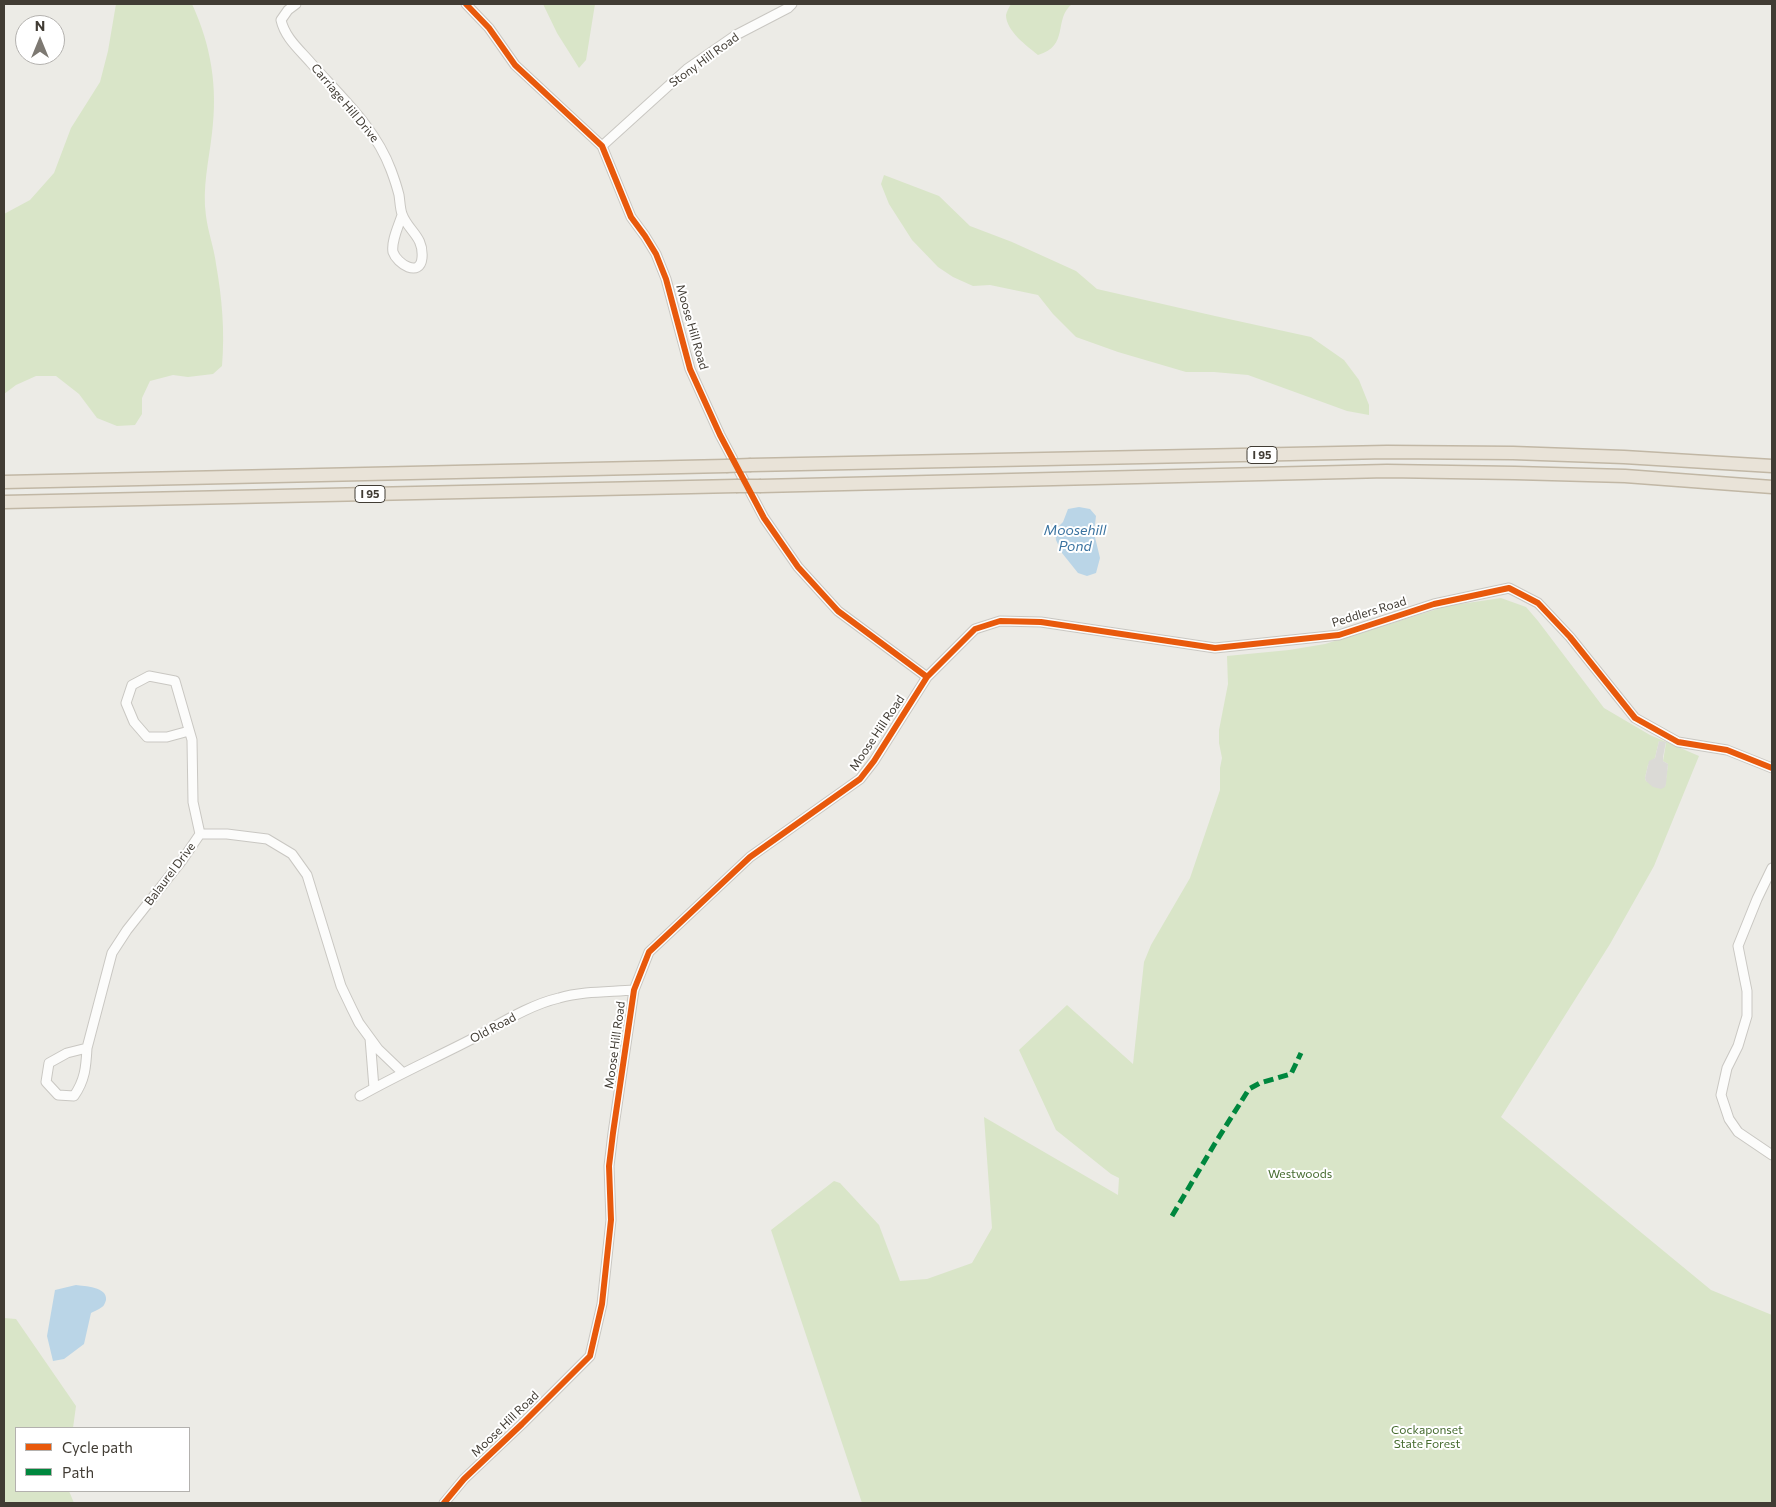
<!DOCTYPE html>
<style>
body{margin:0}
#map{position:relative;width:1776px;height:1507px;overflow:hidden;background:#ecebe6;font-family:Commissioner,sans-serif}
canvas{display:block}
.frame{position:absolute;inset:0;border:5px solid #413c34;pointer-events:none}
.legend{position:absolute;left:15px;top:1427px;width:175px;height:65px;box-sizing:border-box;background:#fff;border:1px solid #b3b1ae;margin:0;padding:6px 9px;list-style:none;font-size:15px;color:#413c34}
.legend li{display:flex;align-items:center;gap:10px;height:25px}
.legend b{width:25px;border:1px solid #b3b1ae}
.north{position:absolute;left:15px;top:15px;width:50px;height:50px;box-sizing:border-box;background:#fff;border:1px solid #b3b1ae;border-radius:50%;rotate:0deg;font-size:14px;font-weight:700;line-height:20px;text-align:center;color:#413c34}
.north::after{content:'';display:block;margin:auto;width:18px;height:22px;background:#7d7972;clip-path:polygon(50% 0,100% 100%,50% 72%,0 100%)}
</style>
<div id="map">
<canvas width="1776" height="1507"></canvas>
<div class="frame"></div>
<ul class="legend">
<li><b style="height:6px;background:#e8590c"></b>Cycle path</li>
<li><b style="height:6px;background:#00873e"></b>Path</li>
</ul>
<div class="north">N</div>
</div>
<script>
const ctx = document.querySelector('canvas').getContext('2d');
ctx.lineJoin = 'round';
function paint(path, color) { ctx.fillStyle = color; ctx.fill(path, 'evenodd'); }
function trace(path, color, width, dash) { ctx.strokeStyle = color; ctx.lineWidth = width; ctx.lineCap = dash ? 'butt' : 'round'; ctx.setLineDash(dash || []); ctx.stroke(path); }
function label(font, color, halo, rows, align = 'center') {
  ctx.font = font + ' Commissioner,sans-serif'; ctx.lineWidth = 4; ctx.setLineDash([]); ctx.textBaseline = 'middle'; ctx.strokeStyle = halo; ctx.fillStyle = color; for (const [text, x, y, turn = 0] of rows) {
    ctx.save(); ctx.translate(x, y); ctx.rotate((+turn || 0) * Math.PI / 180); ctx.textAlign = isNaN(turn) ? turn : align; if (halo) ctx.strokeText(text, 0, 0); ctx.fillText(text, 0, 0); ctx.restore();
  }
}
paint(new Path2D(`
 M116,4H192C211,45 218,87 212,133C209,160 202,188 206,216C208,232 214,248 216,264C222,298 225,331 222,366L213,374L188,377L173,375L150,381L142,398V414L135,425L117,426L97,418L79,394L56,376H36L16,385L4,394V214L30,200L54,173L71,128L100,82L108,51Z
 M543,4H595L586,60L579,68L557,33Z
 M1011,4H1072C1053,19 1070,46 1038,55C1027,46 1006,31 1006,15C1007,11 1009,7 1011,4Z
 M884,175L939,196L970,226L1012,242L1076,271L1097,289L1215,316L1311,337L1344,360L1359,380L1369,405V415L1347,411L1248,375L1214,372H1186L1118,352L1076,337L1053,314L1038,295L990,285L973,286L953,277L938,267L912,240L889,204L881,184Z
 M1501,598L1526,607L1538,621L1604,708L1650,735L1699,756L1654,866L1610,944L1501,1117L1711,1290L1772,1315V1503H862L771,1230L834,1181L840,1183L879,1225L900,1281L927,1279L972,1263L992,1228L984,1117L1118,1195L1119,1178L1111,1174L1056,1130L1019,1050L1067,1005L1133,1064L1144,962L1151,945L1190,878L1220,790V768L1222,758L1219,743V730L1228,684L1227,656L1289,650L1325,644L1447,606ZM1659,741L1666,743L1663,761L1668,764L1665,787L1646,781L1645,778L1648,765L1655,758Z
 M4,1318L16,1319L76,1406L73,1428H16V1491H69L74,1503H4Z`), '#d9e5c8');
paint(new Path2D(`
 M1659,741L1666,742L1663,757V761L1668,764L1666,784L1665,787L1661,789L1653,787L1646,781L1645,778L1649,761L1655,758Z`), '#dbdad6');
paint(new Path2D(`
 M1079,507L1090,509L1096,516L1094,533L1100,558L1096,573L1087,576L1078,573L1062,553L1056,540L1055,530L1063,522L1068,509Z
 M76,1285C84,1286 108,1287 106,1300C105,1303 104,1306 102,1307C98,1310 94,1311 91,1313L84,1344L64,1359L53,1361L47,1336L55,1290Z`), '#bad5e7');
const minor = new Path2D(`
 M296,4L288,10L281,20C285,38 300,50 311,63C341,97 375,127 391,170C394,178 397,187 399,195C400,201 400,208 402,214C408,231 424,236 422,258C420,278 397,264 393,252C391,241 399,225 402,215
 M466,4L489,28L515,65L602,146L631,217L645,236L656,254L666,279L690,369L720,435L764,518L798,567L838,611L927,677
 M602,146L687,69L736,35L788,8L792,4
 M189,731L167,737H147L134,722L126,703L132,685L149,676L175,681L192,740L193,802L200,834
 M1772,868L1757,899L1738,946L1747,991V1016L1738,1046L1727,1068L1721,1095L1729,1119L1738,1132L1772,1155
 M370,1038L374,1088
 M87,1048L67,1053L49,1063L46,1082L58,1095L74,1096C85,1080 86,1067 87,1048L112,953L127,930L183,859L200,834H227L267,839L292,854L307,875L341,986L352,1009L359,1023L378,1049L402,1072
 M360,1096C397,1075 435,1058 472,1039C500,1024 529,1005 559,998C583,991 609,992 634,990
 M444,1503L464,1479L522,1424L590,1356L602,1304L611,1220L609,1166L613,1133L634,990L649,952L750,857L860,779L874,761L927,677L975,629L1000,621L1041,622L1215,648L1339,635L1434,604L1509,588L1538,603L1570,637L1635,718L1678,742L1727,750L1772,768`);
const highway = new Path2D(`
 M751,465L1387,452L1513,453L1624,457L1772,466
 M4,482L726,466
 M761,486L1387,471L1515,473L1625,476L1772,487
 M4,502L736,486`);
trace(minor, '#c9c7c2', 11);
trace(highway, '#c1b7a5', 15);
trace(minor, '#fcfcfb', 9);
trace(highway, '#e9e3d8', 12);
const highwayBridge = new Path2D(`
 M726,466L751,465
 M736,486H761`);
trace(highwayBridge, '#c1b7a5', 15, []);
trace(highwayBridge, '#e9e3d8', 12);
trace(new Path2D(`
 M1172,1216L1214,1145L1249,1089L1260,1083L1291,1074L1301,1053`), '#00873e', 5, [10, 5]);
trace(new Path2D(`
 M466,4L489,28L515,65L602,146L631,217L645,236L656,254L666,279L690,369L720,435L764,518L798,567L838,611L927,677
 M444,1503L464,1479L522,1424L590,1356L602,1304L611,1220L609,1166L613,1133L634,990L649,952L750,857L860,779L874,761L927,677L975,629L1000,621L1041,622L1215,648L1339,635L1434,604L1509,588L1538,603L1570,637L1635,718L1678,742L1727,750L1772,768`), '#e8590c', 6);
for (const [x, y, w] of [
 [1262,455,30],
 [370,494,30]
]) { const box = new Path2D(); box.roundRect(x - w / 2, y - 8.5, w, 17, 4); ctx.fillStyle = '#fff'; ctx.fill(box); trace(box, '#413c34', 1); }
label('bold 11px', '#413c34', null, [
 ["I 95",1262,455],
 ["I 95",370,494]
]);
label('12px', '#413c34', '#fff', [
 ["Stony Hill Road",704,60,-36],
 ["Carriage Hill Drive",345,103,50],
 ["Moose Hill Road",692,327,74],
 ["Peddlers Road",1369,612,-17],
 ["Moose Hill Road",877,733,-56],
 ["Balaurel Drive",170,874,-53],
 ["Old Road",493,1028,-28],
 ["Moose Hill Road",615,1045,-82],
 ["Moose Hill Road",505,1424,-44]
]);
label('12px', '#456b2f', '#fff', [
 ["Westwoods",1300,1174],
 ["Cockaponset",1427,1430],
 ["State Forest",1427,1444]
]);
label('italic 14px', '#3a73a0', '#fff', [
 ["Moosehill",1075,530],
 ["Pond",1075,546]
]);
</script>
